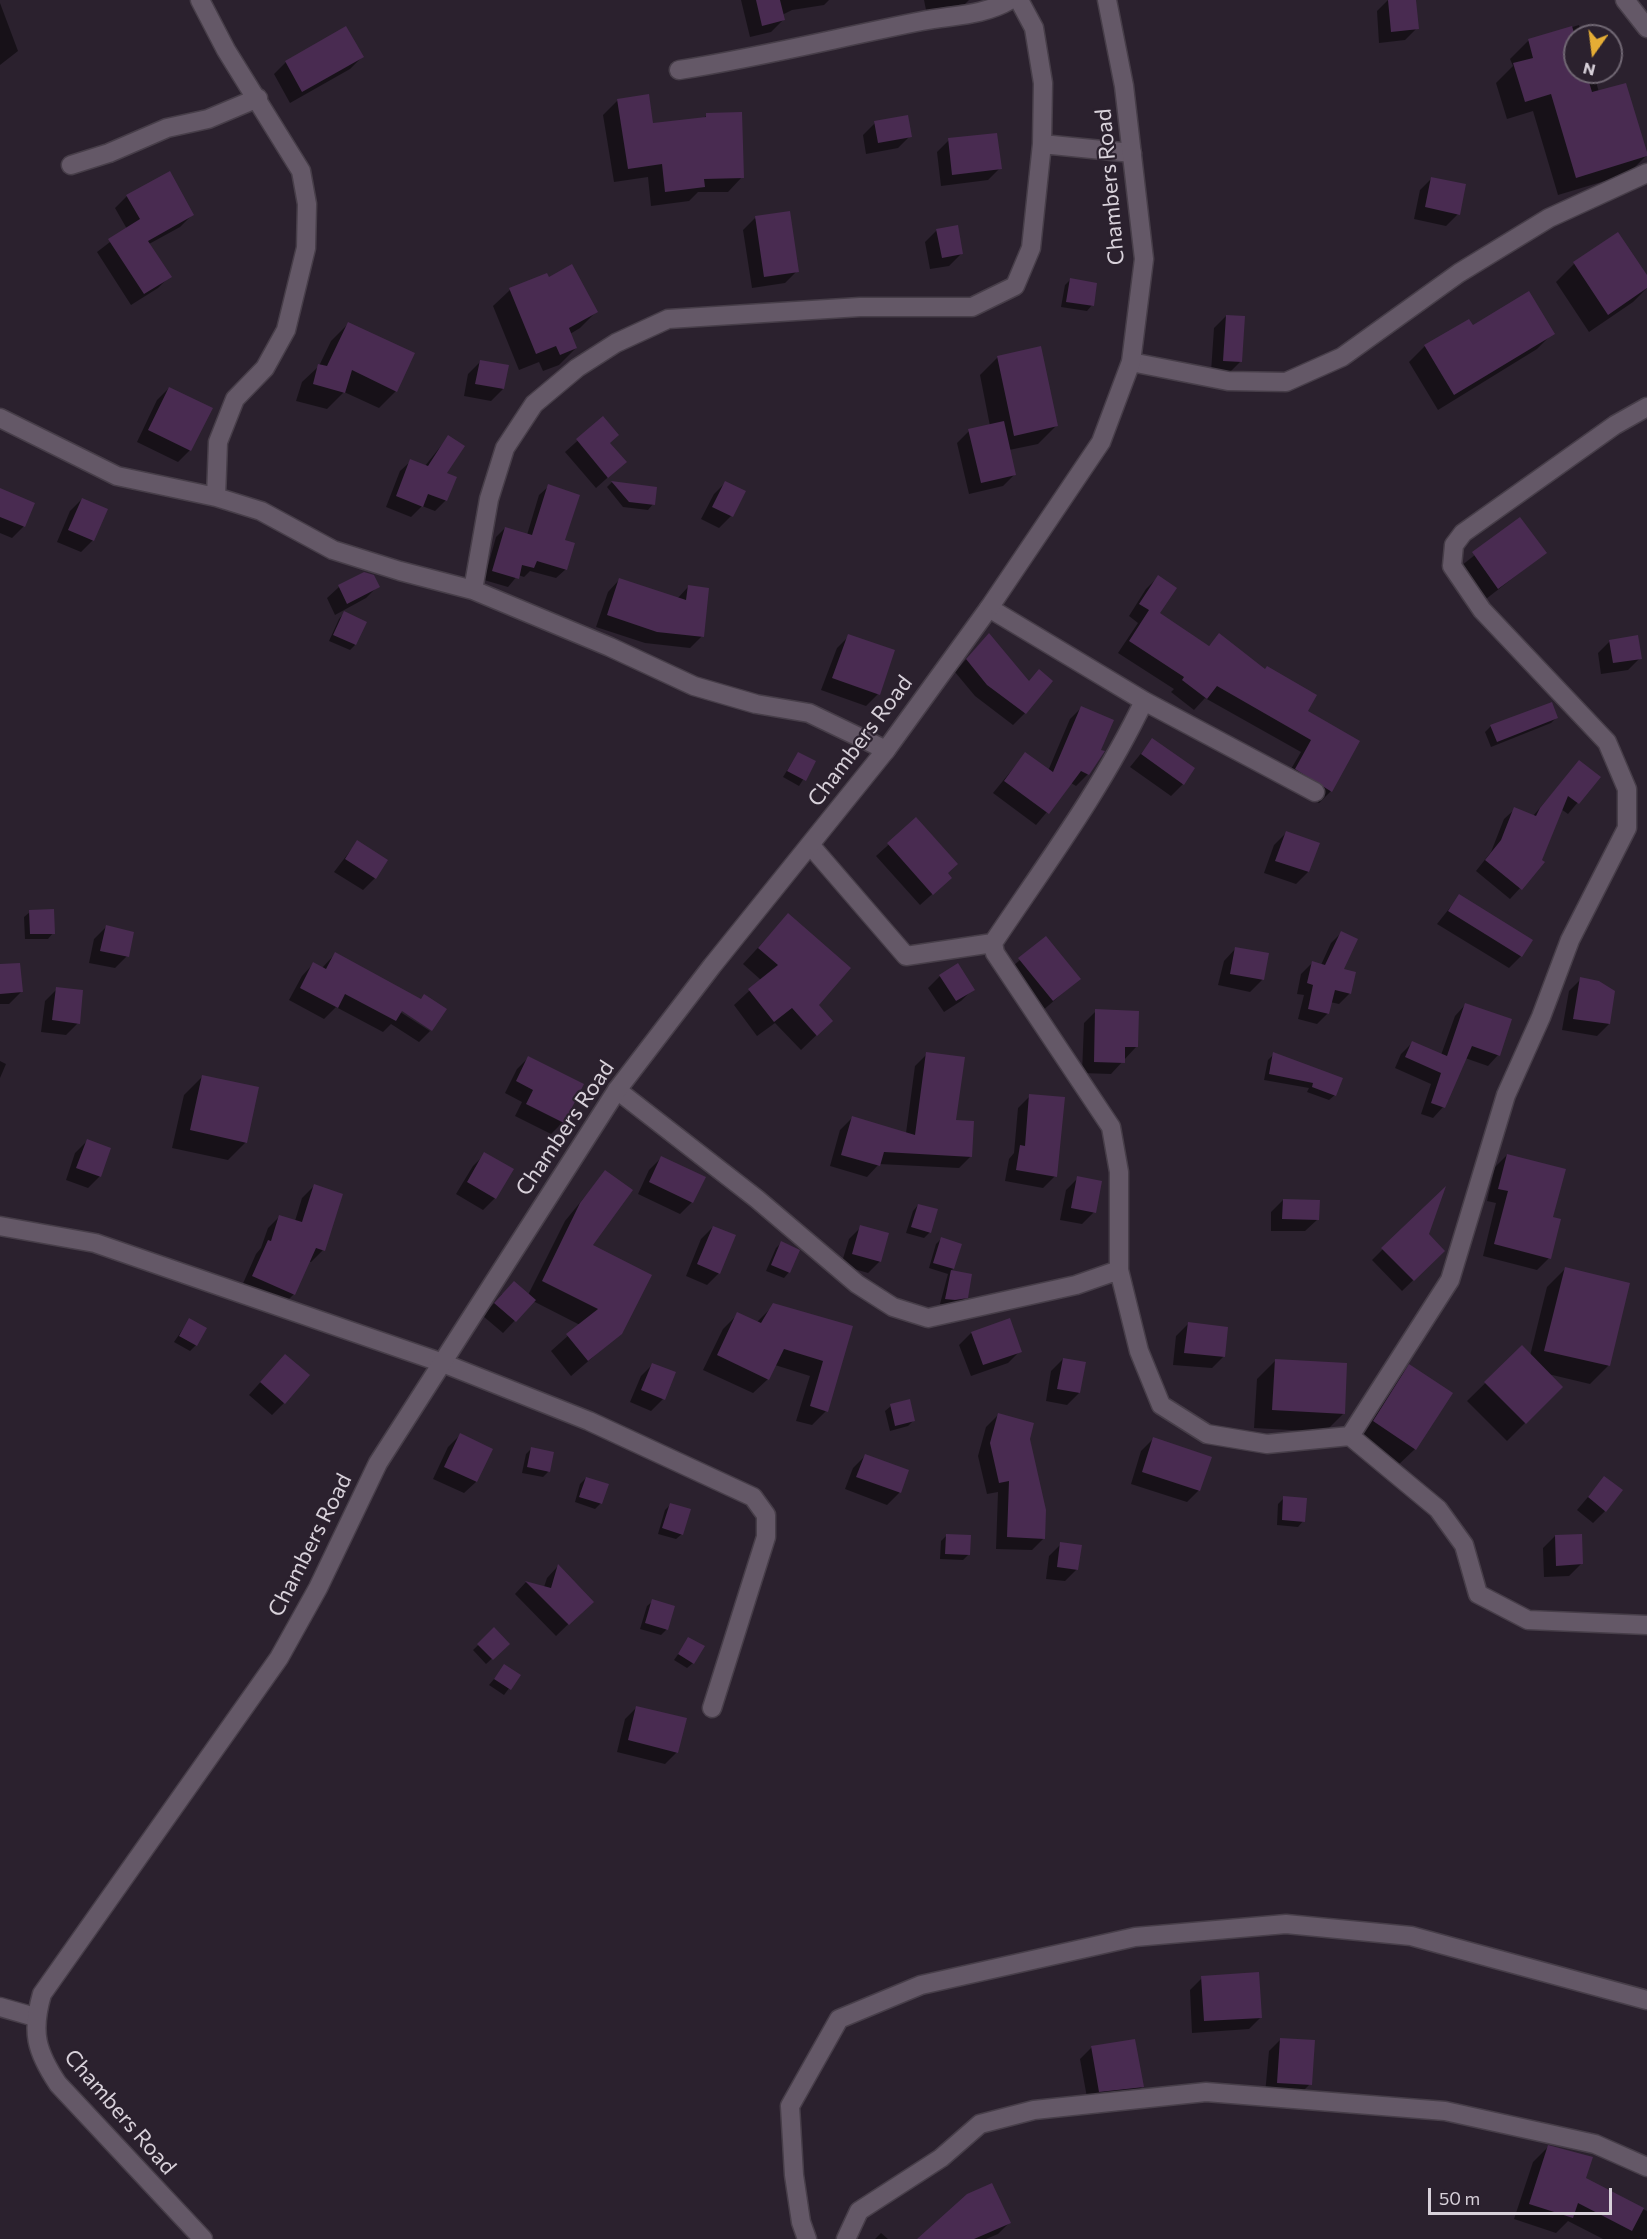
<!DOCTYPE html>
<style>
body{margin:0}
#map{position:relative;width:1647px;height:2239px;overflow:hidden;background:#2b212e;font-family:Commissioner,sans-serif}
canvas{display:block}
.north{position:absolute;left:1563px;top:24px;width:60px;height:60px;box-sizing:border-box;background:#2b212e;border:2px solid #706773;border-radius:50%;rotate:194deg;font-size:16px;font-weight:700;line-height:24px;text-align:center;color:#d8d1da}
.north::after{content:'';display:block;margin:auto;width:21px;height:27px;background:#e5ad35;clip-path:polygon(50% 0,100% 100%,50% 72%,0 100%)}
.scale{position:absolute;left:1428px;top:2188px;width:184px;height:27px;box-sizing:border-box;border:3px solid #d8d1da;border-top:0;padding-left:8px;font-size:18px;line-height:21px;white-space:nowrap;color:#d8d1da;-webkit-text-stroke:4px #2b212e;paint-order:stroke}
</style>
<div id="map">
<canvas width="1647" height="2239"></canvas>
<div class="north">N</div>
<div class="scale">50 m</div>
</div>
<script>
const ctx = document.querySelector('canvas').getContext('2d');
ctx.lineJoin = 'round';
function paint(path, color) { ctx.fillStyle = color; ctx.fill(path, 'evenodd'); }
function trace(path, color, width, dash) { ctx.strokeStyle = color; ctx.lineWidth = width; ctx.lineCap = dash ? 'butt' : 'round'; ctx.setLineDash(dash || []); ctx.stroke(path); }
function label(font, color, halo, rows, align = 'center') {
  ctx.font = font + ' Commissioner,sans-serif'; ctx.lineWidth = 4.5; ctx.setLineDash([]); ctx.textBaseline = 'middle'; ctx.strokeStyle = halo; ctx.fillStyle = color; for (const [text, x, y, turn = 0] of rows) {
    ctx.save(); ctx.translate(x, y); ctx.rotate((+turn || 0) * Math.PI / 180); ctx.textAlign = isNaN(turn) ? turn : align; if (halo) ctx.strokeText(text, 0, 0); ctx.fillText(text, 0, 0); ctx.restore();
  }
}
paint(new Path2D(`
 M741,0H829L824,5L792,10L782,15L783,20L771,32L750,37Z
 M924,0H969L965,4L926,10Z
 M1388,0H1414L1417,28L1405,40L1379,43L1377,11Z
 M0,3L18,51L0,65Z
 M1579,25L1582,36H1575V72H1593L1599,92L1646,156L1628,174L1558,195L1533,111L1507,119L1496,83L1513,66L1510,59L1529,40Z
 M362,57L350,69L290,103L274,74L286,62Z
 M618,100L652,125L703,119L707,115L742,177L728,192H698L689,201L651,206L648,177L614,182L603,115Z
 M875,123L910,136L898,148L866,154L863,135Z
 M949,140L1000,168L988,180L941,186L937,152Z
 M1432,178L1458,214L1446,226L1414,219L1420,190Z
 M127,196L192,215L180,227L149,244L170,276L158,288L131,305L97,252L127,229L115,208Z
 M755,218L797,271L785,283L752,288L743,230Z
 M937,230L961,254L949,266L930,269L925,242Z
 M1618,234L1647,277V288L1633,302L1589,332L1556,282L1574,264Z
 M1070,280L1092,305L1087,311L1061,307L1065,285Z
 M510,290L597,311L580,328L570,334L576,348L559,365L543,371L539,362L519,370L493,306Z
 M1226,316L1240,362L1228,374L1211,372L1214,328Z
 M1469,321L1473,327L1553,333L1537,349L1438,410L1409,362L1425,346Z
 M348,324L396,391L379,408L344,392L327,409L296,401L302,382L319,366L331,341Z
 M998,357L1056,426L1038,444L1009,450L1015,474L1003,486L969,494L957,443L969,431L990,426L980,375Z
 M480,362L503,389L491,401L464,396L468,374Z
 M169,388L190,450L178,462L137,442L157,400Z
 M603,418L609,444L625,462L596,488L565,452Z
 M448,437L446,500L435,511L422,506L411,517L386,507L400,471L411,461L425,466Z
 M612,482L655,488L653,504L648,510L623,507L607,487Z
 M726,482L744,492L731,516L719,528L701,519L714,494Z
 M549,486L563,541L566,569L556,578L530,571L524,577L518,575L508,587L484,580L496,537L505,528L527,535L539,495Z
 M0,490L24,526L12,538L0,533Z
 M82,499L93,540L81,552L57,542L70,511Z
 M1520,519L1545,553L1486,599L1461,566Z
 M364,573L378,586L366,598L335,615L327,598L339,587Z
 M1158,577V613L1208,647L1219,635L1306,712L1331,791L1319,803L1284,781L1301,752L1205,698L1194,710L1171,692L1174,689L1118,653L1138,623L1129,616L1146,589Z
 M619,580L677,599L688,587L702,636L690,648L645,643L596,627L608,592Z
 M344,613L355,645L350,650L329,641L339,619Z
 M849,636L878,694L866,706L821,690L837,648Z
 M1610,641L1640,658L1628,670L1601,674L1598,653Z
 M977,647L1025,713L1013,725L975,696L955,672Z
 M1082,707L1088,774L1076,786L1071,783L1036,825L993,793L1025,754L1048,771L1070,719Z
 M1556,718L1551,723L1491,747L1485,732L1491,726Z
 M1152,740L1183,784L1171,796L1130,767Z
 M798,753L814,762L799,786L783,777Z
 M1579,762L1599,777L1568,814L1561,809L1540,860L1543,863L1510,899L1476,871L1491,852L1504,819L1515,809L1533,816Z
 M916,820L938,889L920,905L876,856Z
 M1286,833L1318,844L1308,872L1296,884L1264,873L1274,845Z
 M357,842L375,878L363,890L334,872Z
 M1460,895L1521,956L1509,968L1437,924Z
 M30,912L53,933L48,939H25L24,917Z
 M788,915L817,1005L831,1021L801,1050L775,1023L757,1036L734,1005L761,980L743,964Z
 M106,927L127,956L115,968L89,963L94,939Z
 M1342,932V970L1350,993L1339,1004L1330,1002L1328,1013L1317,1024L1298,1019L1304,995L1297,994L1301,974L1312,963L1321,965L1331,943Z
 M1046,938L1079,979L1041,1012L1007,971Z
 M1236,948L1267,954L1262,980L1250,992L1218,985L1224,961Z
 M335,954L420,1000L445,1010L431,1030L396,1005L394,1008L430,1031L419,1042L391,1024L383,1032L336,1007L324,1019L289,1000L302,976L313,964L322,968Z
 M0,966L21,992L9,1004H0Z
 M940,976L973,989L961,1001L944,1012L928,988Z
 M1581,979L1609,1024L1597,1036L1562,1030L1569,991Z
 M57,989L78,1023L66,1035L41,1032L45,1001Z
 M1465,1005L1498,1055L1488,1066L1465,1058L1443,1107L1433,1118L1421,1114L1431,1084L1395,1068L1401,1054L1412,1043L1441,1055L1455,1016Z
 M1096,1011L1136,1047L1111,1074L1082,1073L1084,1023Z
 M927,1054L971,1156L959,1168L879,1164L867,1177L830,1166L840,1130L852,1118L906,1133L915,1066Z
 M1274,1054L1335,1095L1329,1100L1307,1092L1309,1088L1264,1080L1268,1060Z
 M529,1057L582,1085L563,1122L551,1134L515,1116L522,1102L505,1093L517,1069Z
 M0,1061L6,1064L0,1078Z
 M203,1076L246,1142L228,1160L172,1148L184,1095Z
 M1030,1096L1055,1176L1043,1188L1005,1181L1009,1159L1014,1153L1018,1108Z
 M87,1141L100,1176L88,1188L66,1180L75,1153Z
 M485,1154L512,1170L495,1198L483,1210L456,1194L473,1166Z
 M1507,1155L1549,1258L1537,1270L1483,1256L1496,1203L1487,1201L1495,1167Z
 M661,1158L692,1202L680,1214L638,1194L649,1170Z
 M605,1172L591,1246L621,1333L571,1376L551,1351L580,1325L533,1301L503,1333L483,1316L502,1294L528,1295L565,1221Z
 M1078,1178L1094,1212L1082,1224L1060,1220L1066,1190Z
 M314,1186L323,1250L311,1262L308,1261L294,1294L282,1306L241,1288L256,1254L261,1248L268,1228L280,1216L295,1221L302,1198Z
 M1283,1200L1318,1219L1305,1231H1271V1212Z
 M918,1205L930,1232L924,1238L906,1233L913,1211Z
 M713,1227L719,1273L707,1285L686,1276L701,1239Z
 M861,1227L880,1261L868,1273L841,1265L849,1239Z
 M1427,1235L1443,1251L1402,1291L1372,1260L1383,1249Z
 M941,1239L953,1269L951,1271L970,1275L966,1297L960,1303L948,1305L940,1304L948,1274L929,1268L936,1244Z
 M781,1243L789,1272L784,1278L766,1271L776,1248Z
 M1565,1269L1628,1284L1608,1366L1590,1384L1548,1374L1561,1387L1507,1441L1467,1401L1522,1347L1530,1356L1547,1287Z
 M774,1305L851,1327L826,1411L812,1425L796,1421L810,1376L775,1365L768,1379L753,1393L703,1370L723,1329L738,1314L756,1323Z
 M189,1320L196,1345L190,1351L174,1342Z
 M1188,1324L1224,1356L1212,1368L1173,1365L1176,1336Z
 M971,1333L1020,1351L1008,1363L971,1376L959,1345Z
 M1063,1359L1079,1393L1067,1405L1046,1401L1051,1371Z
 M1275,1361L1343,1414L1325,1432L1254,1428L1257,1379Z
 M653,1364L663,1399L651,1411L630,1402L641,1376Z
 M1409,1366L1415,1449L1396,1467L1356,1440L1391,1385Z
 M273,1368L284,1403L272,1415L249,1395Z
 M891,1406L913,1421L908,1426L890,1431L885,1411Z
 M998,1415L1044,1538L1032,1550L996,1549L998,1492L987,1494L978,1456L986,1427Z
 M460,1435L491,1449L476,1482L464,1493L433,1479L448,1447Z
 M1153,1439L1199,1490L1187,1502L1131,1484L1141,1451Z
 M532,1448L548,1472L543,1477L522,1473L526,1454Z
 M865,1456L907,1471L899,1493L887,1505L845,1489L853,1468Z
 M586,1478L601,1503L595,1509L575,1502L580,1484Z
 M1604,1478L1605,1511L1593,1523L1577,1510Z
 M1284,1498L1303,1521L1298,1527L1277,1525L1278,1504Z
 M671,1504L682,1534L676,1539L658,1534L665,1510Z
 M947,1535L969,1554L963,1560L940,1559L941,1541Z
 M1555,1536L1581,1564L1569,1576L1544,1577L1543,1548Z
 M1061,1544L1077,1569L1065,1581L1046,1579L1049,1556Z
 M558,1566L592,1601L556,1636L515,1594L526,1582L544,1587L547,1578Z
 M653,1601L673,1607L666,1630L661,1635L640,1629L647,1606Z
 M494,1630L508,1644L486,1664L473,1650Z
 M689,1639L693,1663L687,1668L674,1660Z
 M505,1666L519,1675L504,1695L489,1685Z
 M637,1707L677,1752L665,1764L617,1752L625,1719Z
 M1202,1978L1261,2017L1249,2029L1192,2033L1190,1990Z
 M1281,2039L1310,2084L1298,2096L1265,2094L1269,2051Z
 M1092,2047L1142,2087L1130,2099L1088,2103L1080,2059Z
 M1548,2147L1584,2179L1647,2211V2239H1603L1568,2221L1556,2233L1514,2219L1533,2162Z
 M1009,2223L998,2234L986,2239H919Z
 M881,2233L888,2239H875Z`), '#0007');
paint(new Path2D(`
 M756,0H780L785,20L762,26Z
 M1388,0H1416L1419,29L1391,32Z
 M346,26L364,57L302,92L285,61Z
 M1572,26L1575,36V72H1586L1592,92L1626,83L1647,152V156L1576,178L1551,94L1525,102L1513,63L1533,58L1528,39Z
 M649,94L653,123L706,117V113L742,112L744,178L704,179L705,187L665,192L662,164L628,169L617,99Z
 M908,115L912,137L878,143L874,121Z
 M997,133L1002,169L952,175L948,138Z
 M170,171L194,215L148,241L172,277L144,294L108,239L140,219L126,195Z
 M1431,177L1466,184L1460,215L1425,207Z
 M790,211L799,272L764,277L755,216Z
 M958,225L963,254L942,258L936,229Z
 M1618,232L1647,275V288L1608,315L1573,262Z
 M572,264L598,312L569,328L577,348L560,355L556,346L536,354L509,288L547,273L549,277Z
 M1070,278L1097,283L1094,306L1066,302Z
 M1529,291L1555,334L1454,395L1424,345L1469,319L1473,325Z
 M1226,315L1245,316L1242,362L1223,361Z
 M348,322L415,353L397,392L352,370L345,393L313,384L318,364L327,366Z
 M1041,346L1058,426L1014,436L997,356Z
 M480,360L509,365L504,389L475,384Z
 M169,387L213,408L191,451L148,430Z
 M603,416L619,435L610,443L627,462L608,478L576,439Z
 M1004,421L1016,475L981,483L968,429Z
 M448,435L465,446L447,473L457,477L447,501L428,494L423,507L396,496L410,459L428,466Z
 M611,481L657,487L655,505L629,502Z
 M725,481L746,491L733,517L712,507Z
 M548,484L580,495L565,540L575,543L567,570L537,561L534,568L522,565L519,579L492,571L505,527L532,535Z
 M0,488L35,503L25,527L0,517Z
 M82,498L108,509L94,541L68,530Z
 M1520,517L1547,553L1498,589L1472,552Z
 M364,572L374,575L380,587L347,604L338,585Z
 M1158,575L1177,588L1160,613L1209,646L1219,633L1265,669L1267,666L1317,695L1308,711L1360,741L1332,792L1295,769L1311,740L1217,686L1207,699L1182,680L1184,677L1129,641L1149,610L1139,604Z
 M619,578L686,600L688,585L709,588L704,637L657,632L607,615Z
 M344,611L367,622L356,645L333,635Z
 M989,633L1029,681L1039,669L1053,681L1026,714L987,685L966,659Z
 M848,634L895,650L880,695L832,678Z
 M1638,635L1642,659L1613,663L1609,640Z
 M1552,702L1558,718L1497,742L1490,725Z
 M1081,706L1114,720L1101,750L1105,751L1089,775L1081,771L1049,814L1004,781L1025,752L1053,772Z
 M1152,738L1195,768L1184,785L1141,754Z
 M798,752L816,761L806,781L787,771Z
 M1579,760L1601,777L1579,804L1568,796L1542,860L1545,862L1522,890L1485,860L1501,840L1514,807L1536,816L1540,808Z
 M916,817L958,864L948,873L952,878L933,895L887,843Z
 M1286,831L1320,843L1309,872L1275,861Z
 M357,840L388,860L376,879L345,859Z
 M1459,894L1533,940L1522,957L1448,911Z
 M54,909L55,934H30L29,910Z
 M788,913L851,968L819,1005L833,1021L817,1036L792,1008L774,1022L748,989L778,965L758,948Z
 M106,925L134,932L129,957L100,951Z
 M1341,931L1358,939L1344,969L1356,972L1351,994L1335,990L1329,1014L1308,1009L1313,985L1307,983L1312,961L1325,965Z
 M1046,936L1081,979L1053,1001L1018,958Z
 M1235,947L1269,953L1264,980L1230,974Z
 M335,952L421,999L424,994L447,1009L432,1031L402,1011L396,1021L345,994L338,1008L300,988L313,962L326,969Z
 M20,963L23,992L0,994V964Z
 M958,963L975,990L956,1001L939,975Z
 M1580,977L1599,981L1615,991L1610,1024L1573,1019Z
 M56,987L83,990L80,1024L52,1020Z
 M1465,1003L1512,1019L1500,1056L1472,1046L1445,1108L1431,1103L1441,1073L1405,1057L1412,1041L1447,1056Z
 M1095,1009L1139,1011L1138,1047H1125V1063L1094,1062Z
 M926,1052L965,1057L956,1120L974,1121L972,1157L884,1152L880,1166L841,1155L852,1116L915,1135Z
 M1273,1052L1343,1078L1336,1096L1312,1087L1313,1083L1269,1074Z
 M528,1056L584,1084L564,1123L526,1104L533,1090L516,1081Z
 M202,1075L259,1087L247,1143L190,1130Z
 M1029,1094L1065,1097L1057,1177L1016,1170L1020,1145L1025,1146Z
 M87,1139L111,1148L101,1177L76,1168Z
 M484,1152L514,1169L496,1199L467,1182Z
 M1507,1154L1566,1169L1553,1217L1561,1219L1551,1259L1494,1244L1508,1191L1498,1189Z
 M661,1156L706,1177L693,1203L649,1182Z
 M605,1170L633,1190L593,1245L652,1275L622,1334L588,1361L566,1334L598,1309L542,1281L580,1203Z
 M1077,1176L1102,1181L1096,1213L1071,1208Z
 M314,1184L343,1194L325,1251L316,1248L295,1295L252,1276L268,1240L271,1241L279,1215L302,1222Z
 M1446,1186L1429,1234L1445,1251L1414,1281L1381,1248Z
 M1283,1199L1320,1200L1319,1220L1282,1219Z
 M918,1204L938,1209L931,1233L911,1227Z
 M860,1225L889,1233L881,1262L852,1254Z
 M713,1226L736,1235L720,1274L697,1264Z
 M941,1237L962,1244L954,1269L933,1263Z
 M781,1241L800,1250L790,1273L771,1265Z
 M1565,1267L1630,1283L1610,1366L1544,1351Z
 M951,1270L972,1274L968,1298L955,1300L945,1299Z
 M514,1281L536,1300L516,1322L494,1303Z
 M773,1303L853,1326L828,1412L810,1406L823,1361L784,1349L769,1380L717,1355L737,1312L761,1323Z
 M189,1318L207,1328L197,1346L179,1336Z
 M1010,1318L1022,1352L983,1365L971,1332Z
 M1188,1322L1228,1327L1225,1357L1184,1353Z
 M1522,1345L1563,1387L1526,1424L1484,1382Z
 M285,1354L310,1375L285,1404L260,1382Z
 M1063,1358L1086,1362L1080,1393L1057,1389Z
 M1275,1359L1347,1363L1345,1414L1272,1410Z
 M652,1363L676,1372L665,1400L641,1390Z
 M1409,1364L1453,1393L1416,1450L1373,1421Z
 M910,1399L915,1421L895,1426L890,1404Z
 M998,1413L1034,1423L1030,1439L1046,1510L1045,1539L1007,1537L1009,1481L999,1483L990,1443Z
 M460,1433L493,1449L477,1482L444,1467Z
 M1153,1437L1212,1457L1200,1491L1142,1472Z
 M531,1447L554,1452L550,1472L527,1467Z
 M865,1454L909,1470L901,1493L856,1477Z
 M1604,1476L1623,1490L1606,1512L1588,1497Z
 M586,1477L609,1484L602,1504L579,1497Z
 M1283,1496L1307,1498L1305,1522L1282,1520Z
 M670,1503L691,1509L683,1535L662,1528Z
 M946,1534L971,1535L970,1555L945,1554Z
 M1582,1534L1583,1564L1556,1566L1555,1535Z
 M1060,1542L1082,1545L1078,1570L1057,1567Z
 M558,1564L594,1602L569,1625L525,1581L551,1588Z
 M652,1599L675,1606L668,1630L645,1623Z
 M494,1627L510,1644L493,1660L477,1644Z
 M688,1637L705,1646L694,1664L678,1654Z
 M504,1664L521,1675L511,1690L494,1679Z
 M636,1706L687,1718L678,1753L628,1740Z
 M1259,1972L1262,2018L1204,2021L1201,1976Z
 M1280,2038L1315,2040L1312,2085L1277,2083Z
 M1135,2039L1144,2087L1099,2092L1091,2046Z
 M1548,2145L1593,2157L1586,2178L1644,2208L1632,2231L1578,2203L1573,2218L1529,2204Z
 M992,2183L1011,2223L974,2239H917L967,2194Z`), '#492b51');
const minor = new Path2D(`
 M200,0L226,50L301,171L307,204L306,248L286,330L265,368L235,399L218,442L216,497
 M1625,0L1647,28
 M679,70C761,57 841,37 922,21C952,15 983,16 1010,0
 M1042,144L1132,153
 M71,165L109,153L167,128L208,119L258,98
 M1131,362L1228,381L1286,382L1342,357L1459,273L1549,218L1647,173
 M0,418L117,476L216,497L261,511L333,550L400,571L473,590L610,647L694,686L756,704L809,713L886,750
 M473,590L489,499L505,448L534,404L577,368L616,343L668,319L860,307H972L1015,286L1031,248L1042,144L1043,83L1034,28L1019,0
 M989,608L1144,701L1315,792
 M811,846L906,956L993,943
 M617,1090L757,1199L857,1284L893,1307L928,1318L1076,1285L1119,1270V1172L1111,1127L995,953L993,943C1046,864 1103,787 1144,701
 M0,1226L95,1243L440,1362L589,1421L753,1497L766,1515V1537L712,1708
 M1119,1270L1139,1351L1161,1405L1207,1434L1267,1444L1350,1436L1450,1280L1506,1095L1541,1017L1570,940L1627,828V789L1607,742L1482,610L1452,566L1454,545L1463,533L1615,425L1647,407
 M1350,1436L1438,1509L1464,1545L1478,1594L1528,1620L1647,1625
 M0,2007L35,2017
 M807,2239L801,2222L794,2175L790,2106L839,2019L921,1985L1135,1937L1286,1924L1411,1936L1647,2000
 M846,2239L859,2211L941,2158L980,2124L1034,2110L1206,2092L1445,2111L1595,2144L1647,2167`);
const tertiary = new Path2D(`
 M203,2239L58,2084C36,2051 31,2032 42,1994L279,1658L318,1588L378,1463L617,1090L712,966L886,750L989,608L1101,442L1131,362L1144,259L1124,86L1107,0`);
trace(minor, '#473e49', 21);
trace(tertiary, '#473e49', 21);
trace(minor, '#645867', 18);
trace(tertiary, '#645867', 18);
label('22px', '#d8d1da', '#2b212e', [
 ["Chambers Road",1110,187,-95],
 ["Chambers Road",860,741,-53],
 ["Chambers Road",565,1128,-56],
 ["Chambers Road",310,1545,-63],
 ["Chambers Road",120,2112,49]
]);
</script>
